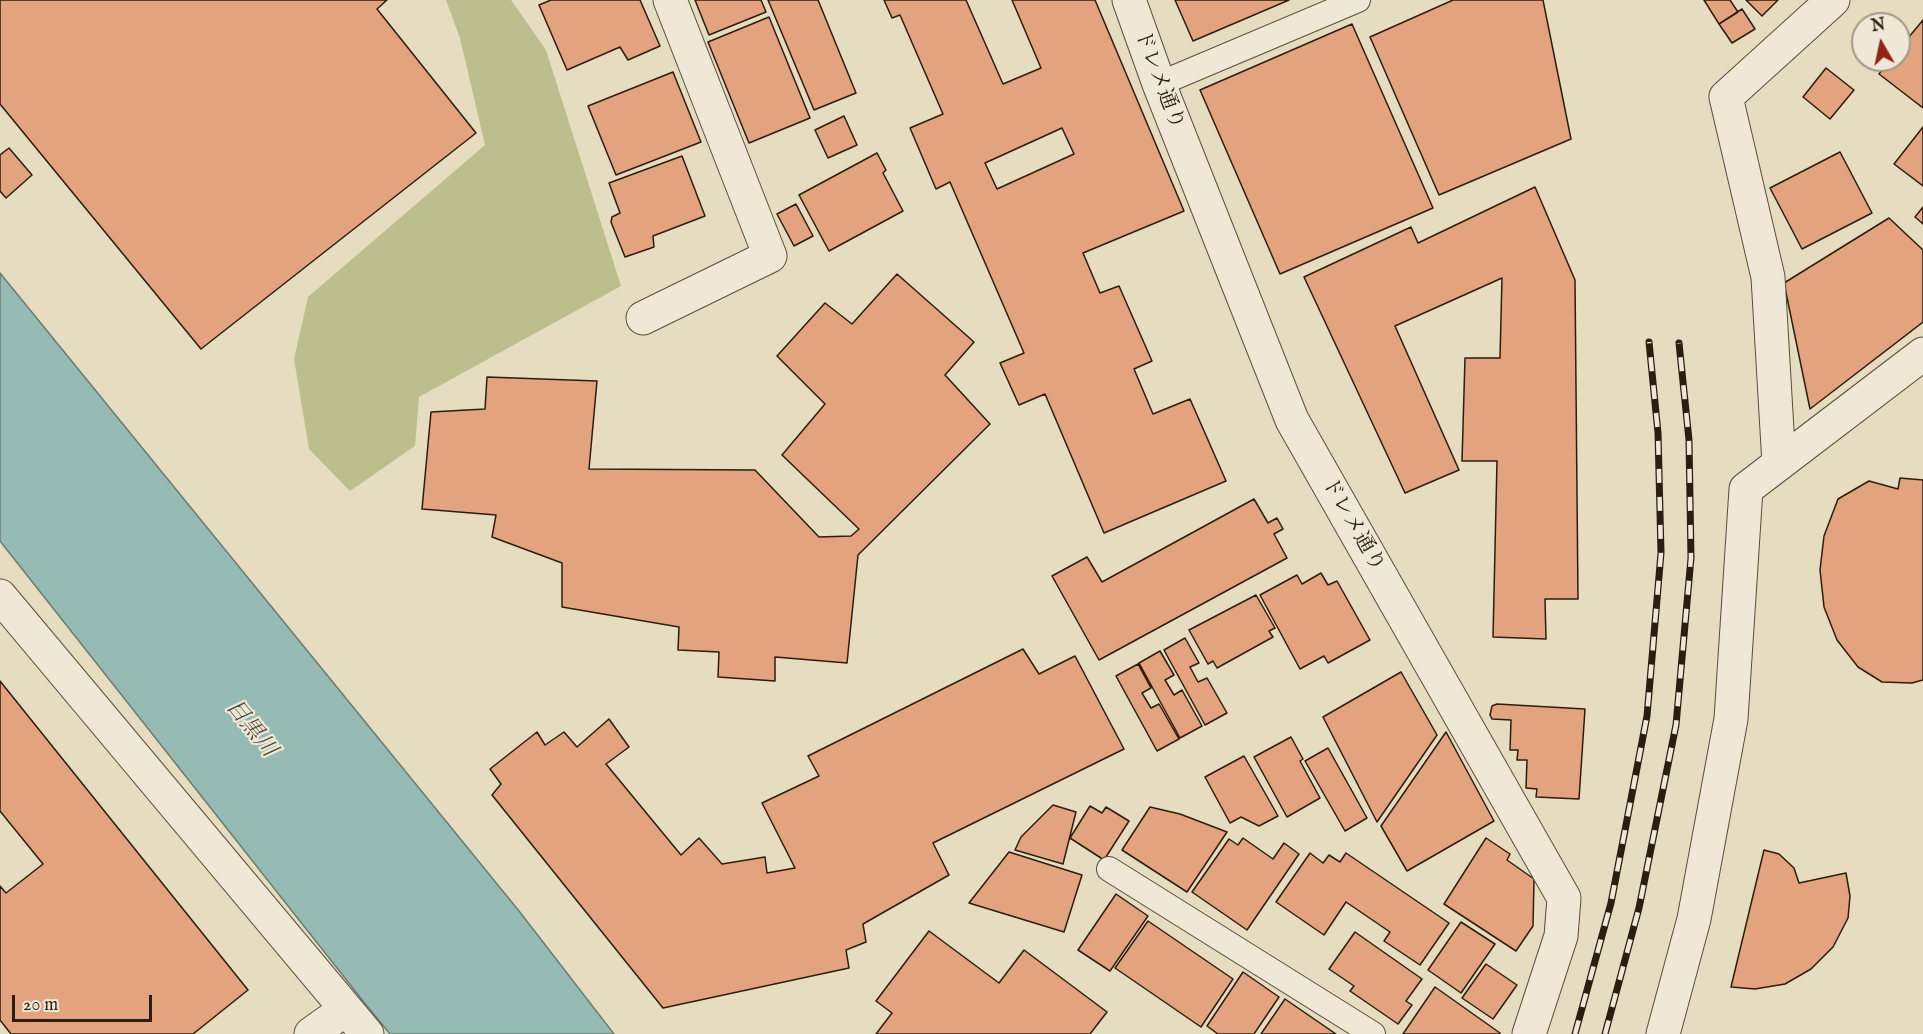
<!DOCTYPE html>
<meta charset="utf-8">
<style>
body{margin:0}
#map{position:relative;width:1923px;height:1034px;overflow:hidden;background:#e6dcc0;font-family:"IM FELL English",serif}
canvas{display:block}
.north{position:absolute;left:1851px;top:12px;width:60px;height:60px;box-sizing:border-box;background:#efe8d6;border:2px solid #a19786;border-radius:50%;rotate:351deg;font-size:16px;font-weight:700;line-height:24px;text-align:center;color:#2d1d0f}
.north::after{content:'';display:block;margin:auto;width:21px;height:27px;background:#8f2418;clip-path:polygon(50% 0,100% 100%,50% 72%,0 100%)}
.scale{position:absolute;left:12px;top:995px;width:140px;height:27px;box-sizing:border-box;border:3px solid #2d1d0f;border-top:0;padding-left:8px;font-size:18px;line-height:21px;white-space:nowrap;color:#2d1d0f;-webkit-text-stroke:4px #efe8d6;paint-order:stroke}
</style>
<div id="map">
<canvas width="1923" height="1034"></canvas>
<div class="north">N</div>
<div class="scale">20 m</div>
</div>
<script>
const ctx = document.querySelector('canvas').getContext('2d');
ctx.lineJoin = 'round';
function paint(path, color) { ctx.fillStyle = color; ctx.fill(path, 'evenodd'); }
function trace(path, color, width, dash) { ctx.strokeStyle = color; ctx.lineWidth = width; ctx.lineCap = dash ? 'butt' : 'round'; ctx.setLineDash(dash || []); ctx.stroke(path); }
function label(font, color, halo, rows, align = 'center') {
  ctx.font = font + ' "IM FELL English","Noto Serif JP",serif'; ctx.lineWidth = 4.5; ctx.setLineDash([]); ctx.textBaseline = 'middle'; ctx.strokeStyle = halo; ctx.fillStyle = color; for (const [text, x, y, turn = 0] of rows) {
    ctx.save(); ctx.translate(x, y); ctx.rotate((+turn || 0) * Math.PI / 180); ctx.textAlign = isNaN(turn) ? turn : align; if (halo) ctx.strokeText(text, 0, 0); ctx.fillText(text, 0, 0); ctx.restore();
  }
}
paint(new Path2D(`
 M446,0H511L546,50L621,286L419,397L415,446L350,491L309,449L294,359L308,297L485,145L460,38Z`), '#bdbe8d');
const water = new Path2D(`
 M0,273L519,911L614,1034H390L367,1006L0,541Z`);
paint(water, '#96bbb4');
trace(water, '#6c7c72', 1.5);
const building = new Path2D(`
 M0,0H387L377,9L476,133L201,349L0,104Z
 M551,0H640L660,46L628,60L620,47L567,70L539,5Z
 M695,0H761L766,12L709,35Z
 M768,0H818L856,93L814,110Z
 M884,0H966L1003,84L1041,68L1012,0H1095L1184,211L1083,253L1100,293L1119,286L1152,361L1134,369L1153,414L1190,399L1226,481L1104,533L1045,394L1019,405L1000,363L1024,353L950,182L936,189L910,128L943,114L900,15L892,18ZM1062,128L1074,154L997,189L985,163Z
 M1175,0H1289L1193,41Z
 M1453,0H1543L1571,139L1439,195L1370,37Z
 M1704,0H1730L1738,12L1719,24Z
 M1746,0H1778L1762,16Z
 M1742,9L1755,29L1732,43L1719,24Z
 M769,17L810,118L749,143L708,42Z
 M1923,20V108L1879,74L1890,60H1899V49Z
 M1352,24L1433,208L1280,274L1200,90Z
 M1826,68L1854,90L1830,119L1803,97Z
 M673,72L701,142L616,175L588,106Z
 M844,116L857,145L828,158L815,130Z
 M1923,127V186L1894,164Z
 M9,148L32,175L6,198L0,191V155Z
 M1840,152L1872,213L1802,249L1770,188Z
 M877,153L886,170L883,173L903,211L829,251L799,195Z
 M682,156L705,216L653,236L654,247L625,257L611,222L612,217L620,213L609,183Z
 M1535,187L1575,280L1578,599H1545L1546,639L1493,637L1497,461H1462L1465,358H1500L1502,278L1395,326L1459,470L1405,493L1304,277L1411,227L1418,243Z
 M796,204L813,236L794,246L777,214Z
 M1923,207V224L1915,217Z
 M1889,218L1923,250V322L1810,409L1784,283Z
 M897,274L974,342L945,375L990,424L858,555L847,663L775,657V681L718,677L719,652L678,650L679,627L562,607V563L492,537L496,515L422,509L431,412L485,409L487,377L597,381L589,469L755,470L819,537L851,536L859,529L782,455L825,404L777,356L825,303L852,324Z
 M1900,478L1923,480V680L1912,683L1882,682L1858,667L1837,640L1824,607L1820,570L1824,536L1838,499L1869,481L1898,489Z
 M1254,499L1268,523L1277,518L1283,529L1274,534L1287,558L1099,660L1052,576L1087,557L1102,582Z
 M1321,573L1328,585L1337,581L1370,640L1328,663L1324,656L1300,669L1260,595L1297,575L1302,584Z
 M1256,595L1275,628L1269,631L1273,637L1217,668L1213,661L1208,664L1189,630Z
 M1185,638L1199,663L1190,667L1198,682L1207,678L1227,713L1205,725L1164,650Z
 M1023,649L1039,674L1075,656L1124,749L933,843L949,875L863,924L866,942L846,950L849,968L663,1008L492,795L501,784L490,769L537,732L545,745L564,732L577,747L609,719L629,747L606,764L681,855L699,838L722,864L765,857L767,873L795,868L762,803L819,776L808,756Z
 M1160,651L1174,675L1165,680L1174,695L1182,690L1202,726L1180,738L1139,663Z
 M1138,664L1151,688L1142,693L1151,708L1159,704L1179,739L1157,751L1116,676Z
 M1401,672L1437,735L1377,822L1323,717Z
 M0,681L248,990L193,1034H11L0,1020V886L6,893L43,864L0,811Z
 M1497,704L1585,709L1579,799L1536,797L1537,789L1526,788L1527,760H1517L1518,750H1510L1511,720L1492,719L1490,715L1492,706Z
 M1446,732L1494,821L1407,871L1381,826Z
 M1291,737L1303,759L1300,761L1320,798L1287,817L1254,757Z
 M1328,748L1367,818L1345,831L1305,761Z
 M1244,756L1278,816L1259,826L1241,817L1230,823L1205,777Z
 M1053,805L1076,812L1063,864L1015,850L1021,837Z
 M1090,806L1102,813L1106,807L1129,821L1104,860L1070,838Z
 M1150,807L1180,814L1227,832L1187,892L1122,850Z
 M1243,838L1273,859L1284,843L1299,854L1247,930L1192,892L1229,839L1238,845Z
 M1486,838L1510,854L1507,860L1534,879L1533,926L1516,951L1444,904Z
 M1764,850L1779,854L1794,868L1799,883L1846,873L1850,896L1848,918L1833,947L1811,969L1785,984L1755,989L1731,987Z
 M1009,852L1082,875L1064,932L969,903Z
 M1310,853L1323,863L1329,855L1340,862L1346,853L1449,923L1420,965L1384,941L1390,932L1346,902L1324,935L1276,902Z
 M1116,894L1148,916L1110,971L1078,950Z
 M1148,921L1233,979L1201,1027L1115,968Z
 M1461,922L1495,944L1461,993L1428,970Z
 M929,931L999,983L1024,950L1107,1012L1090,1034H876L892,1013L876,1001Z
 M1355,932L1422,979L1406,1001L1412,1005L1398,1024L1350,991L1354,986L1329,969Z
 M1486,964L1517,985L1493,1019L1462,998Z
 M1243,972L1279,997L1254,1034H1218L1207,1026Z
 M1435,987L1500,1033V1034H1403Z
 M1285,999L1336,1034H1261Z`);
paint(building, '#e2a37e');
trace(building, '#2d1d0f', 1.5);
const lane = new Path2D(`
 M1159,84L1358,0
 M1109,869L1373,1034`);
const street = new Path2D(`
 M1129,0L1159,84L1292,420L1564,898L1561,936L1529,1034
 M643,318L770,256L670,0
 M1779,464L1768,277L1726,97L1833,0
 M0,596L367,1034
 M311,1034L346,1009
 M1663,1034L1694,919L1731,719L1746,489L1923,354`);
trace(lane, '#5b4d3b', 26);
trace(street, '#5b4d3b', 35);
trace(lane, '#efe8d6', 24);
trace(street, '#efe8d6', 33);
const rail = new Path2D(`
 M1575,1034L1611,903L1647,716L1661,553L1658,433L1649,342
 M1605,1034L1639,908L1676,725L1691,558L1689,440L1679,343`);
trace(rail, '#2d1d0f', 7);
trace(rail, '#efe8d6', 4.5, [14]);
label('21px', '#2d1d0f', '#efe8d6', [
 ["ドレメ通り",1158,80,69],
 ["ドレメ通り",1352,525,60]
]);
label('italic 22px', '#4c4c41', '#efe8d6', [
 ["目黒川",250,729,51]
]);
</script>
